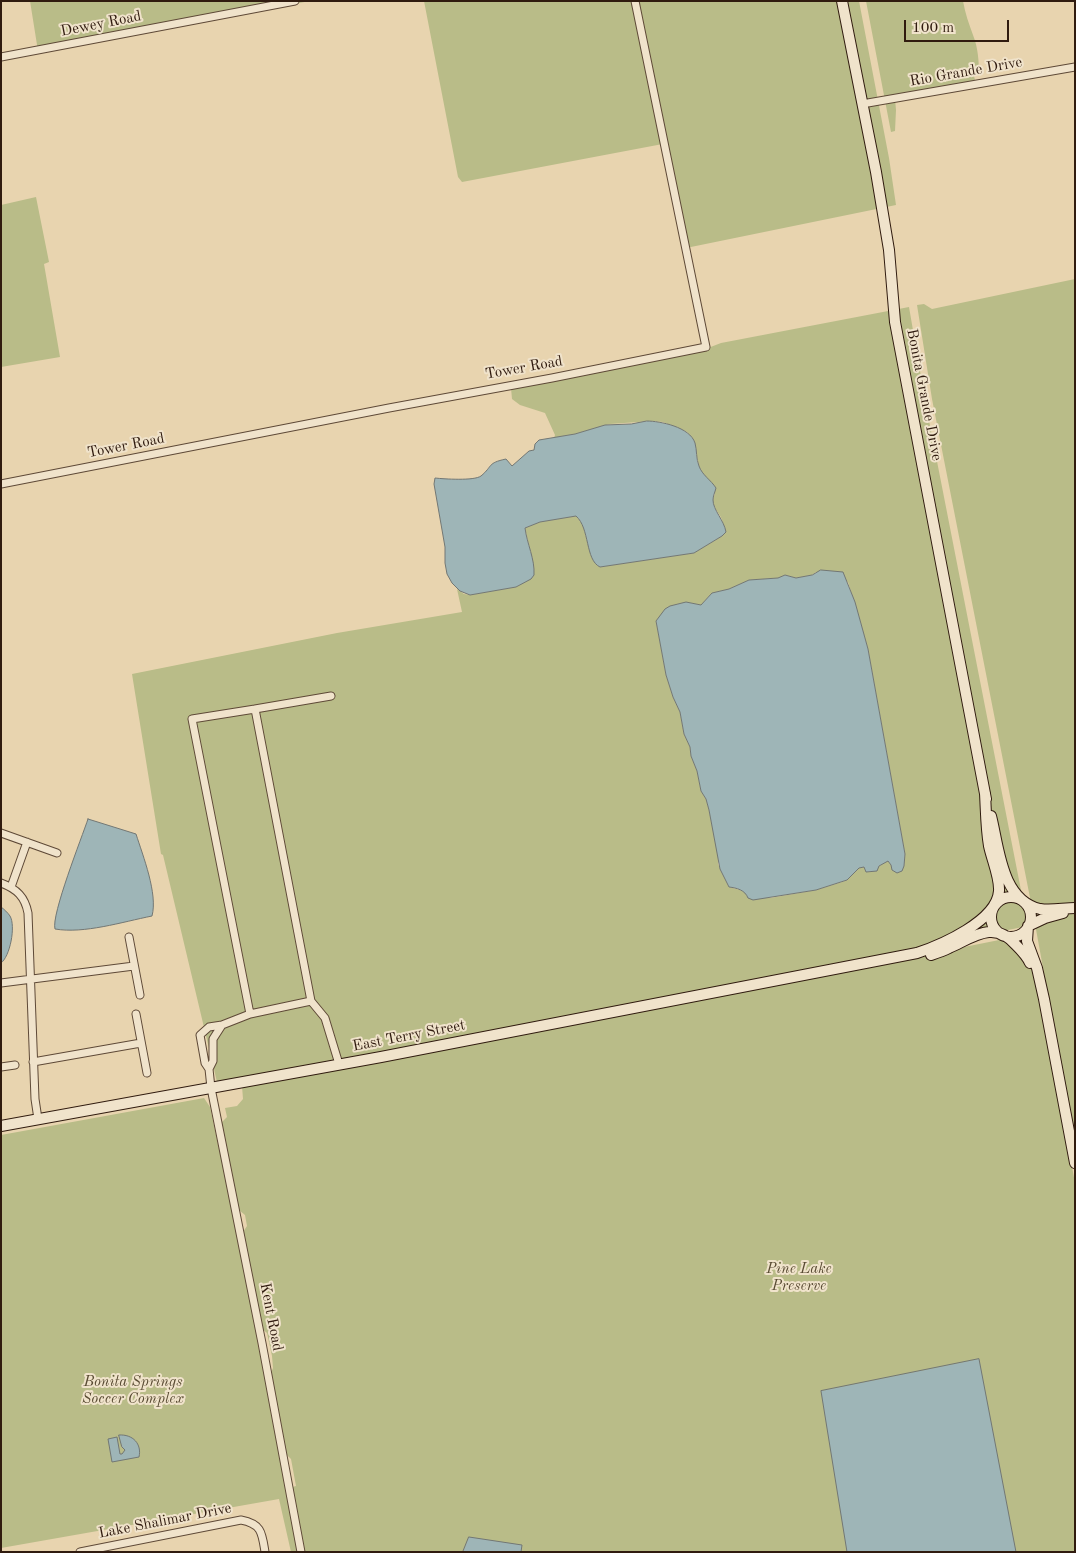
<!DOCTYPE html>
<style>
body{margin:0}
#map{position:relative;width:1076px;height:1553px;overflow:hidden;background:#e8d4af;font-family:"Old Standard TT",serif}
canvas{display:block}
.frame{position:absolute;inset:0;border:2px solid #301b0f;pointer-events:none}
.scale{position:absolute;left:904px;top:20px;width:105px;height:22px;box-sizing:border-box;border:2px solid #301b0f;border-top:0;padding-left:6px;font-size:15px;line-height:18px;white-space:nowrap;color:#301b0f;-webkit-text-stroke:4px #f0e3cb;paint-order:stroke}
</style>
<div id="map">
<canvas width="1076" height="1553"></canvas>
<div class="frame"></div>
<div class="scale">100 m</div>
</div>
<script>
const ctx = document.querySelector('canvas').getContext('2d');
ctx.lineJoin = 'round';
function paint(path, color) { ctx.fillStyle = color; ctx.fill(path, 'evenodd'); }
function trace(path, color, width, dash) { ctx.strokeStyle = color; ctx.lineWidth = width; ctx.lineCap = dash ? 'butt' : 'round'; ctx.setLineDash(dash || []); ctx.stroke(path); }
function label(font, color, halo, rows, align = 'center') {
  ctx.font = font + ' "Old Standard TT",serif'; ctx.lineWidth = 4; ctx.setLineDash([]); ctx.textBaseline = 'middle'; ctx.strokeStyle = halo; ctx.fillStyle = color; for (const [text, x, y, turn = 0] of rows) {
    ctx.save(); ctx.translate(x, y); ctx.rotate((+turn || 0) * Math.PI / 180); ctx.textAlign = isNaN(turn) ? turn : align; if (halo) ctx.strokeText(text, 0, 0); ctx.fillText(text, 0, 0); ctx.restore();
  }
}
paint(new Path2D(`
 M30,1H310L38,51Z
 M424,1H859L889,158L896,205L686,248L668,143L462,182L458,177Z
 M866,1H963C965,13 969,24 973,35C978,47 979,62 979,74L974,76L976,84L895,99L896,110L895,131L891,132Z
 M36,197L49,262L44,264L60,357L1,367V205Z
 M1075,279V1143L1033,913L932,399L917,305L924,304L932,309Z
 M909,307L925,400L1028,926C758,980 488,1034 217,1082L163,855L161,854L132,674L337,633L462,612L457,589L464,594L470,595L516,587L526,581L534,569L525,528L540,522L576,516C591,530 584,552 600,567L694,553L722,536C723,532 723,527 723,523C721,512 708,506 715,494L699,467L694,441L687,432L663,422L652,421L610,424L575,434L554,438L555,435L545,413L520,405L512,399L511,388L708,348L721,343ZM816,572L848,582L868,649L905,854L904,866L891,865L888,860L871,872H868L864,867L859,868L847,880L842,882L816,890L770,898L729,887L718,864V853L709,810L706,799L701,791L697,771L691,756L690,747L684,734L680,712L673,697L666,675L656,621C666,611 673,602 688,603C693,603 696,605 701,605L712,593L729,589L749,580L779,578L785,575L796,578L812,575Z
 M1029,934L1075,1183V1552H291L279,1499L1,1548V1135L204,1098L210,1107L236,1227L287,1497L289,1488L296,1486L291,1459L282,1450L268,1380L273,1368L272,1356L267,1333L260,1327L241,1235L247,1226L245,1215L239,1210L221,1123L227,1117L225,1108L237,1106L243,1099L242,1086L715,997Z`), '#b9bc88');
const water = new Path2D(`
 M647,421C660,421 690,427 695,443C697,450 696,459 699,466C702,475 711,480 716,488C715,492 713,496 713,500C713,510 724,520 726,532L722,536L694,553L600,567C585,560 590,528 576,516L540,522L525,528C527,544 535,559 534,575L531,579L516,587L470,595L460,591L452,583L447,574L445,563V547L434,484L435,478C444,479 474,481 481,476C493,466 487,463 506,459L512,466L529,451L534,450L535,444L539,440L575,434L605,425L631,424Z
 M821,570L843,572L855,602L868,649L905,854L904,866L902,871L897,873L892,870L891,865L888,861L879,866L877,871L866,872L864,867L859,868L847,880L816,890L753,900L748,898C745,890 737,888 729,887L720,869L709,810L706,799L701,791L697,771L691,756L690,747L684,734L680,712L673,697L666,675L656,621L665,609L670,606L686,602L701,605L712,593L729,589L749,580L778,578L785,575L796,578L812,575Z
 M88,819L136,834C143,856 158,894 152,916C122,922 84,934 55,929C51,915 82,837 88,819Z
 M1,907C4,909 8,913 10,916C16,926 10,957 1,963Z
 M979,1359L1016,1552H847L821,1391Z
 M119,1435C133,1434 142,1444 139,1457L112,1462L108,1439L117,1437L120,1454H122L125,1450L122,1447Z
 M469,1537L522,1545L521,1552H463Z`);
paint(water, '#9eb5b7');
trace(water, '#727774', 1);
const street = new Path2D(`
 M1,57L295,1
 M862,104L1075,67
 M1,484L389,408L552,378L706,347L635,1
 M255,709L331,696
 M1,833L57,853
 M1,883C17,889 25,897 28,913L35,1099L38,1119
 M11,887L27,842
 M129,937L140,995
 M1,983L134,966
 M136,1014L147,1073
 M250,1014L192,719L255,709L311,1001
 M33,1062L141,1043
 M1,1067L15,1065
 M209,1069L205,1063L200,1035L209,1027L222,1025
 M80,1552L241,1520C262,1524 262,1533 265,1552
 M301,1552L262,1343L211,1088L209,1069L213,1061V1039L222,1025L250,1014L311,1001L325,1018L339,1064`);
const secondary = new Path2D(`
 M842,1L876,172L889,250L895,322L986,799
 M991,816C999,847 1001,900 1040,909C1051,911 1064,908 1075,908
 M991 917a20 20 0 1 1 40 0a20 20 0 1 1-40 0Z
 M1063,913L1045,918L1028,926L1027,941L1037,968L1044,999L1075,1163
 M931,955C937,953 943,951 949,948C972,938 994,919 1016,945C1022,951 1027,956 1030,963
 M1,1126L381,1057L917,953C941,945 997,921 999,891C1000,878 992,860 989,846C986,829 986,811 985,793`);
trace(street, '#5e4937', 9);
trace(secondary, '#301b0f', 12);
trace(street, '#f0e3cb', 7);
trace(secondary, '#f0e3cb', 10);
label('15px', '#301b0f', '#f0e3cb', [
 ["Dewey Road",101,24,-11],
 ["Rio Grande Drive",966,72,-10],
 ["Tower Road",524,368,-10],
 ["Bonita Grande Drive",924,395,79],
 ["Tower Road",126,446,-11],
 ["East Terry Street",409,1036,-11],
 ["Kent Road",271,1317,79],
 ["Lake Shalimar Drive",165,1521,-11]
]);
label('italic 15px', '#594b33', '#f0e3cb', [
 ["Pine Lake",799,1269],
 ["Preserve",799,1286],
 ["Bonita Springs",133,1382],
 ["Soccer Complex",133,1399]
]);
</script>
